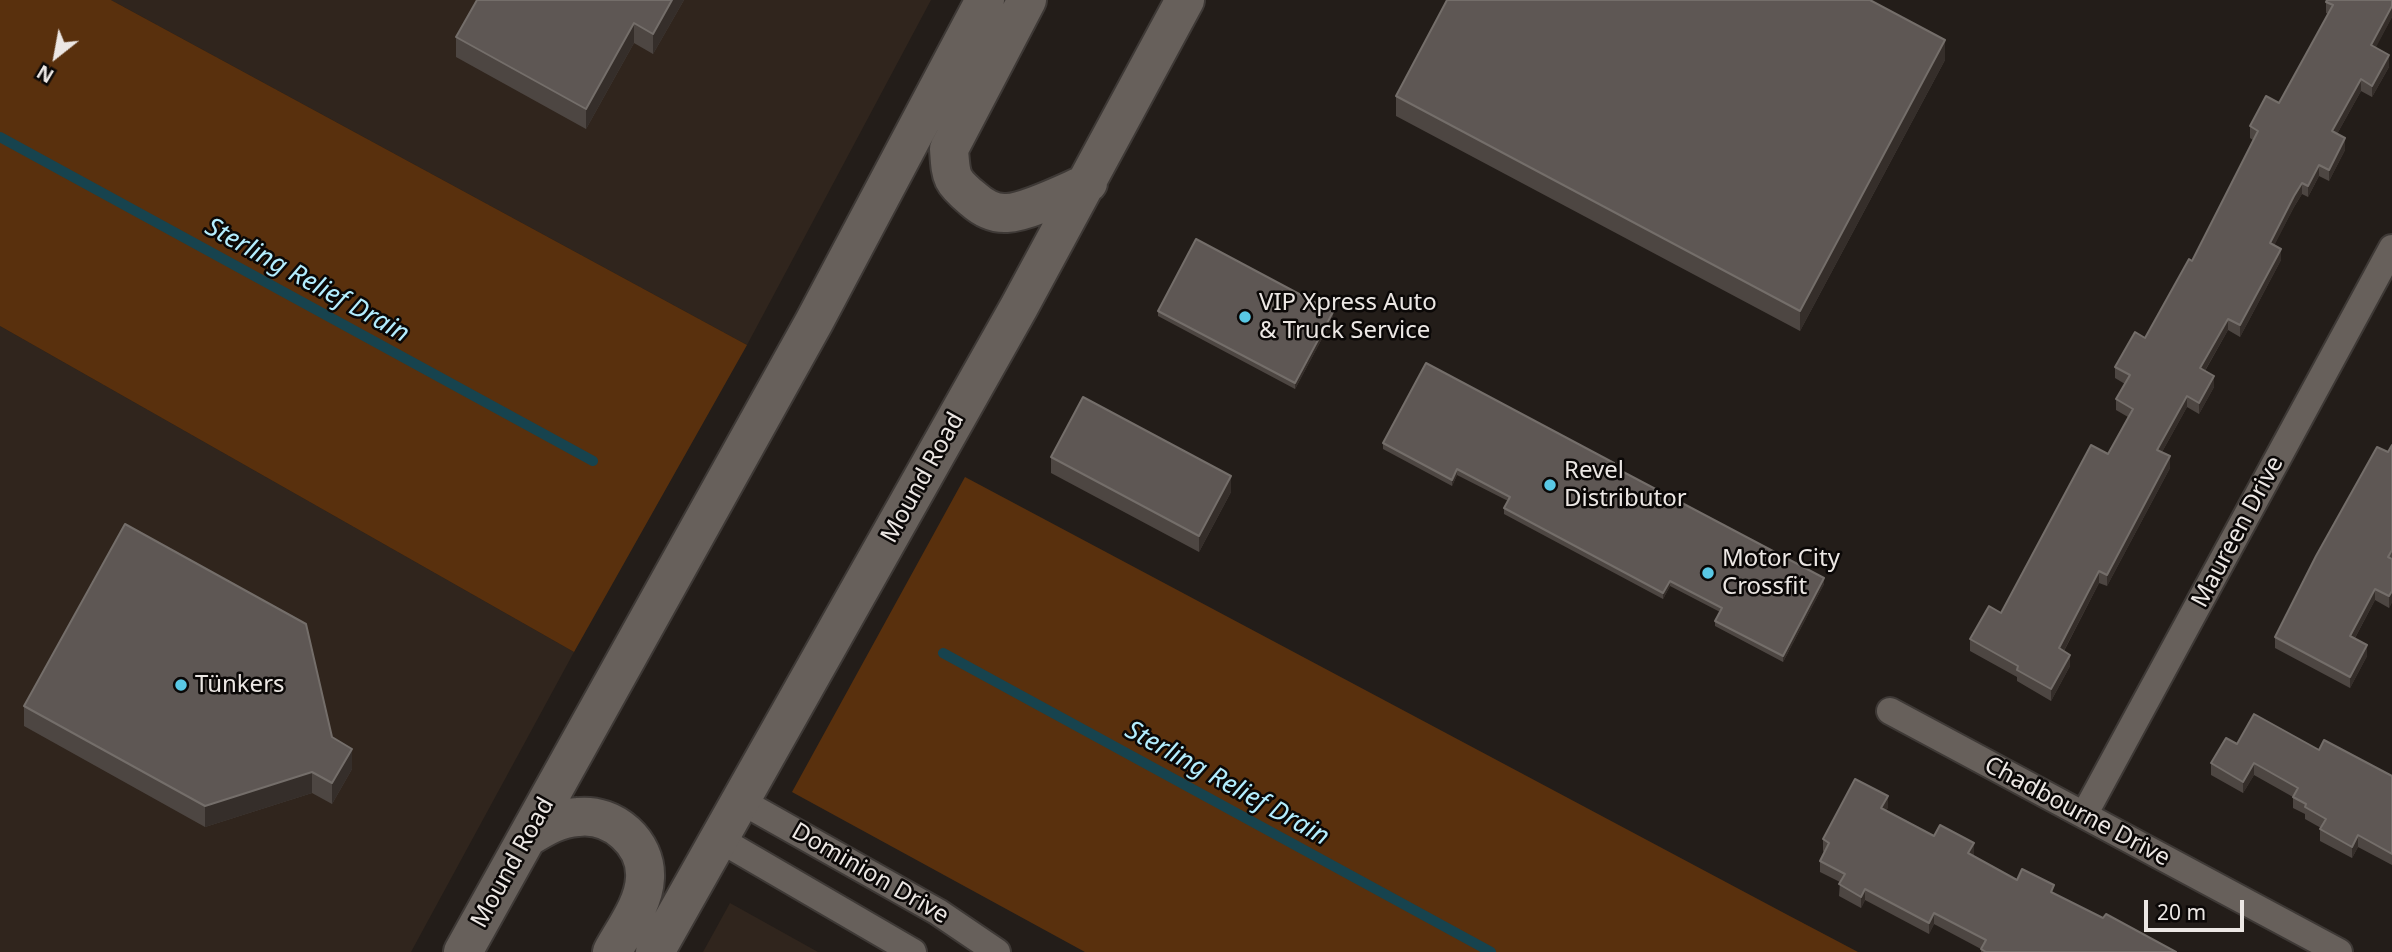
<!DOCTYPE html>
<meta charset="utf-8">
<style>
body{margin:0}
#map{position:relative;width:2392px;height:952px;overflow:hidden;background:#231d19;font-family:"Noto Sans",sans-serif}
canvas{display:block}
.north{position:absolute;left:21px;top:21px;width:70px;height:70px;-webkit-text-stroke:5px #0b0807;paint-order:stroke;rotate:211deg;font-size:19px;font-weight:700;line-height:28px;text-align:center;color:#ece7e4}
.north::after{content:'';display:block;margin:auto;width:24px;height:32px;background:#ece7e4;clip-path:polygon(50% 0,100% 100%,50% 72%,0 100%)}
.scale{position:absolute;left:2144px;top:900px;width:100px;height:32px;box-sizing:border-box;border:4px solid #ece7e4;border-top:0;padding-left:9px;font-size:21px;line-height:24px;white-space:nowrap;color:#ece7e4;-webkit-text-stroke:5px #0b0807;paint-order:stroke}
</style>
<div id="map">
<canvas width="2392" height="952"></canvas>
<div class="north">N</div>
<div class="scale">20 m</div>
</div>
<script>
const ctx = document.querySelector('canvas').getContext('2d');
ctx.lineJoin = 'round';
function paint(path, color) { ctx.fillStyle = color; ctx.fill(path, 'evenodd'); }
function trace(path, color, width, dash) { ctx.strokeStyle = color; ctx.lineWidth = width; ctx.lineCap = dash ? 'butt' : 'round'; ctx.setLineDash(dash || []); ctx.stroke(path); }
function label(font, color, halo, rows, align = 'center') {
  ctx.font = font + ' "Noto Sans",sans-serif'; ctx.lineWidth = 5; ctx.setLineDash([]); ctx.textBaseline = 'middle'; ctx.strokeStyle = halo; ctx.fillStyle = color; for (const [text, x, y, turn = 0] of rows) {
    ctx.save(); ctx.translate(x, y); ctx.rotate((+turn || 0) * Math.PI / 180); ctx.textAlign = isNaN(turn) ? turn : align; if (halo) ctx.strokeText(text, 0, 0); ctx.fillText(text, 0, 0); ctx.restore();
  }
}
paint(new Path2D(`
 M111,0H931L747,345Z
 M0,326L574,652L411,952H0Z
 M730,903L818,952H703Z`), '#30251d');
paint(new Path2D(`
 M0,0H111L747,345L574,652L0,326Z
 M965,477L1784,913L1858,952H1085L792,792Z`), '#59300d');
trace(new Path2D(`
 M0,137L593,461
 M943,653L1491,952`), '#17434e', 10);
const street = new Path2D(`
 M1890,711L2339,952
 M741,801L938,912L997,952
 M2084,815L2392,248
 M719,839L913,952`);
const secondary = new Path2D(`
 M1027,0L949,149C951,177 950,180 973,199C982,207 994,214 1007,213C1028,212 1067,192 1088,183
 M528,837C544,827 559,818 578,817C613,813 647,843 645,878C644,904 624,930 612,952
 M463,952L814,322L985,0
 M655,952L1019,307L1185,0`);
trace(street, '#3e3936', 30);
trace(secondary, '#3e3936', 42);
trace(street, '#67605b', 26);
trace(secondary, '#67605b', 38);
paint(new Path2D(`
 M477,0H684L653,54L634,43L586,129L456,57V37Z
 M2392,0V17L2375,48L2389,67L2372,97L2361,91L2337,134L2345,150L2329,181L2319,176L2308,197L2302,194L2294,207L2274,245L2281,260L2240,337L2228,330L2205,371L2214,387L2199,414L2187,407L2162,452L2170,468L2107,586L2099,583L2064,651L2070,666L2051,701L2017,681V677L1970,651V639L2001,613L2108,454L2128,417L2116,410V399L2125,384L2115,378V367L2145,338L2192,261L2253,140L2250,138V126L2279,103L2328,14L2326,13V2Z
 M1945,60L1800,331L1396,116V96Z
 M1158,311L1333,318L1295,389L1158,316Z
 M1383,443L1614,467L1824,584L1783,662L1715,626V621L1720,612L1670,586L1663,599L1504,514V508L1508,501L1457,475L1452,486L1383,449Z
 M2392,445V602L2389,608L2375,600L2355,638L2367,656L2350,688L2275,648V637Z
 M1051,457L1231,492L1199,552L1051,473Z
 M24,706L332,737L352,769L332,804L312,793L205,827L24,726Z
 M2237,744L2319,750L2392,776V865L2358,847L2352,858L2320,841V829L2321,828L2305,819V814L2293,808V797L2254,775L2243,793L2211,775V763Z
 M1888,808L1886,810L1934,836L1974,854L1973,856L2017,880L2054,894L2103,918L2176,952H1981V949L1934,924L1929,934L1865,900L1861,908L1839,896L1840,882L1820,872V861L1824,852L1823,851V839Z`), '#4d4642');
paint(new Path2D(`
 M672,0H684L653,54V34Z
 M2392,6V17L2371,57V45Z
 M634,23V43L586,129V109Z
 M1945,40V60L1800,331V311Z
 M2389,55V67L2372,97V86Z
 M2361,79V91L2332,143V131Z
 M2345,138V150L2329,181V170Z
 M2319,165V176L2308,197V186Z
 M2302,183V194L2294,207L2270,254V243L2294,196Z
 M2281,249V260L2240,337V325Z
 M1333,312V318L1295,389V383Z
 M2228,319V330L2200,379V368Z
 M2214,376V387L2199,414V403Z
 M2187,396V407L2157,461V450Z
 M2170,456V468L2107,586V575Z
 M1457,469V475L1452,486V480Z
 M1231,476V492L1199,552V536Z
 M2099,571V583L2059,660V648Z
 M1824,578V584L1783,662V656Z
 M1670,581V586L1663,599V593Z
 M2375,589V600L2350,647V636Z
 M2392,591V602L2389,608V596Z
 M2367,645V656L2350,688V677Z
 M2070,655V666L2051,701V689Z
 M352,749V769L332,804V783Z
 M2254,763V775L2243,793V782Z
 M312,772V793L205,827V806Z
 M1888,796V808L1881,819V808Z
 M2358,835V847L2352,858V847Z
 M1974,843V854L1968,865V853Z
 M1865,889V900L1861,908V897Z
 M1934,913V924L1929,934V923Z`), '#352e2a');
const building = new Path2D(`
 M477,0H672L653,34L634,23L586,109L456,37Z
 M1447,0H1870L1945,40L1800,311L1396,96Z
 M2327,0H2392V6L2371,45L2389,55L2372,86L2361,79L2332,131L2345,138L2329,170L2319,165L2308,186L2302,183L2294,196L2270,243L2281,249L2240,325L2228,319L2200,368L2214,376L2199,403L2187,396L2157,450L2170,456L2107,575L2099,571L2059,648L2070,655L2051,689L2017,670L2018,666L1970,639L1989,606L2001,613L2091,445L2108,454L2133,409L2116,399L2130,375L2115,367L2135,332L2145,338L2189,259L2192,261L2258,131L2250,126L2266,96L2279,103L2333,5L2326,2Z
 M1196,239L1333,312L1295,383L1158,311Z
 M1426,363L1614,463L1612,466L1824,578L1783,656L1715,621L1722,608L1670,581L1663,593L1504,508L1510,497L1457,469L1452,480L1383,443Z
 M1083,397L1231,476L1199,536L1051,457Z
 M2392,445V550L2388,557L2392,559V591L2389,596L2375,589L2350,636L2367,645L2350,677L2275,637L2316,556L2377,447L2388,452Z
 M125,524L306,624L332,737L352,749L332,783L312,772L205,806L24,706Z
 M2254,714L2319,750L2324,740L2392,776V854L2358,835L2352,847L2320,829L2326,819L2305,807L2306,804L2293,797L2298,788L2254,763L2243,782L2211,763L2226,738L2237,744Z
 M1855,779L1888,796L1881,808L1934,836L1940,825L1974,843L1968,853L2017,880L2022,869L2054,885L2051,892L2103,918L2106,914L2176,952H1986L1981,949L1986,940L1934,913L1929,923L1865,889L1861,897L1839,884L1845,874L1820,861L1829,843L1823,839Z`);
paint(building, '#5e5754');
trace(building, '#746e6a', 2);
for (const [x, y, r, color] of [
 [1245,317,7,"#59c8e5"],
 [1550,485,7,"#59c8e5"],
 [1708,573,7,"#59c8e5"],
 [181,685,7,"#59c8e5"]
]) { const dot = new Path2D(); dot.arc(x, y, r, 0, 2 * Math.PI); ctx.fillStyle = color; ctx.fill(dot); trace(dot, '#0b0807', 2.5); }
label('24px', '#ece7e4', '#0b0807', [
 ["VIP Xpress Auto",1259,303],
 ["& Truck Service",1259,331],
 ["Revel",1564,471],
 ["Distributor",1564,499],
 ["Motor City",1722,559],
 ["Crossfit",1722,587],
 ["Tünkers",195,685]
], 'left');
label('24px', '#ece7e4', '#0b0807', [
 ["Mound Road",923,478,-61],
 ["Maureen Drive",2238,532,-62],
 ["Chadbourne Drive",2077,812,28],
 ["Mound Road",513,863,-61],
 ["Dominion Drive",870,874,30]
]);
label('italic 26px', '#b3edfe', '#0b0807', [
 ["Sterling Relief Drain",307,281,29],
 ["Sterling Relief Drain",1227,784,29]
]);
</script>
